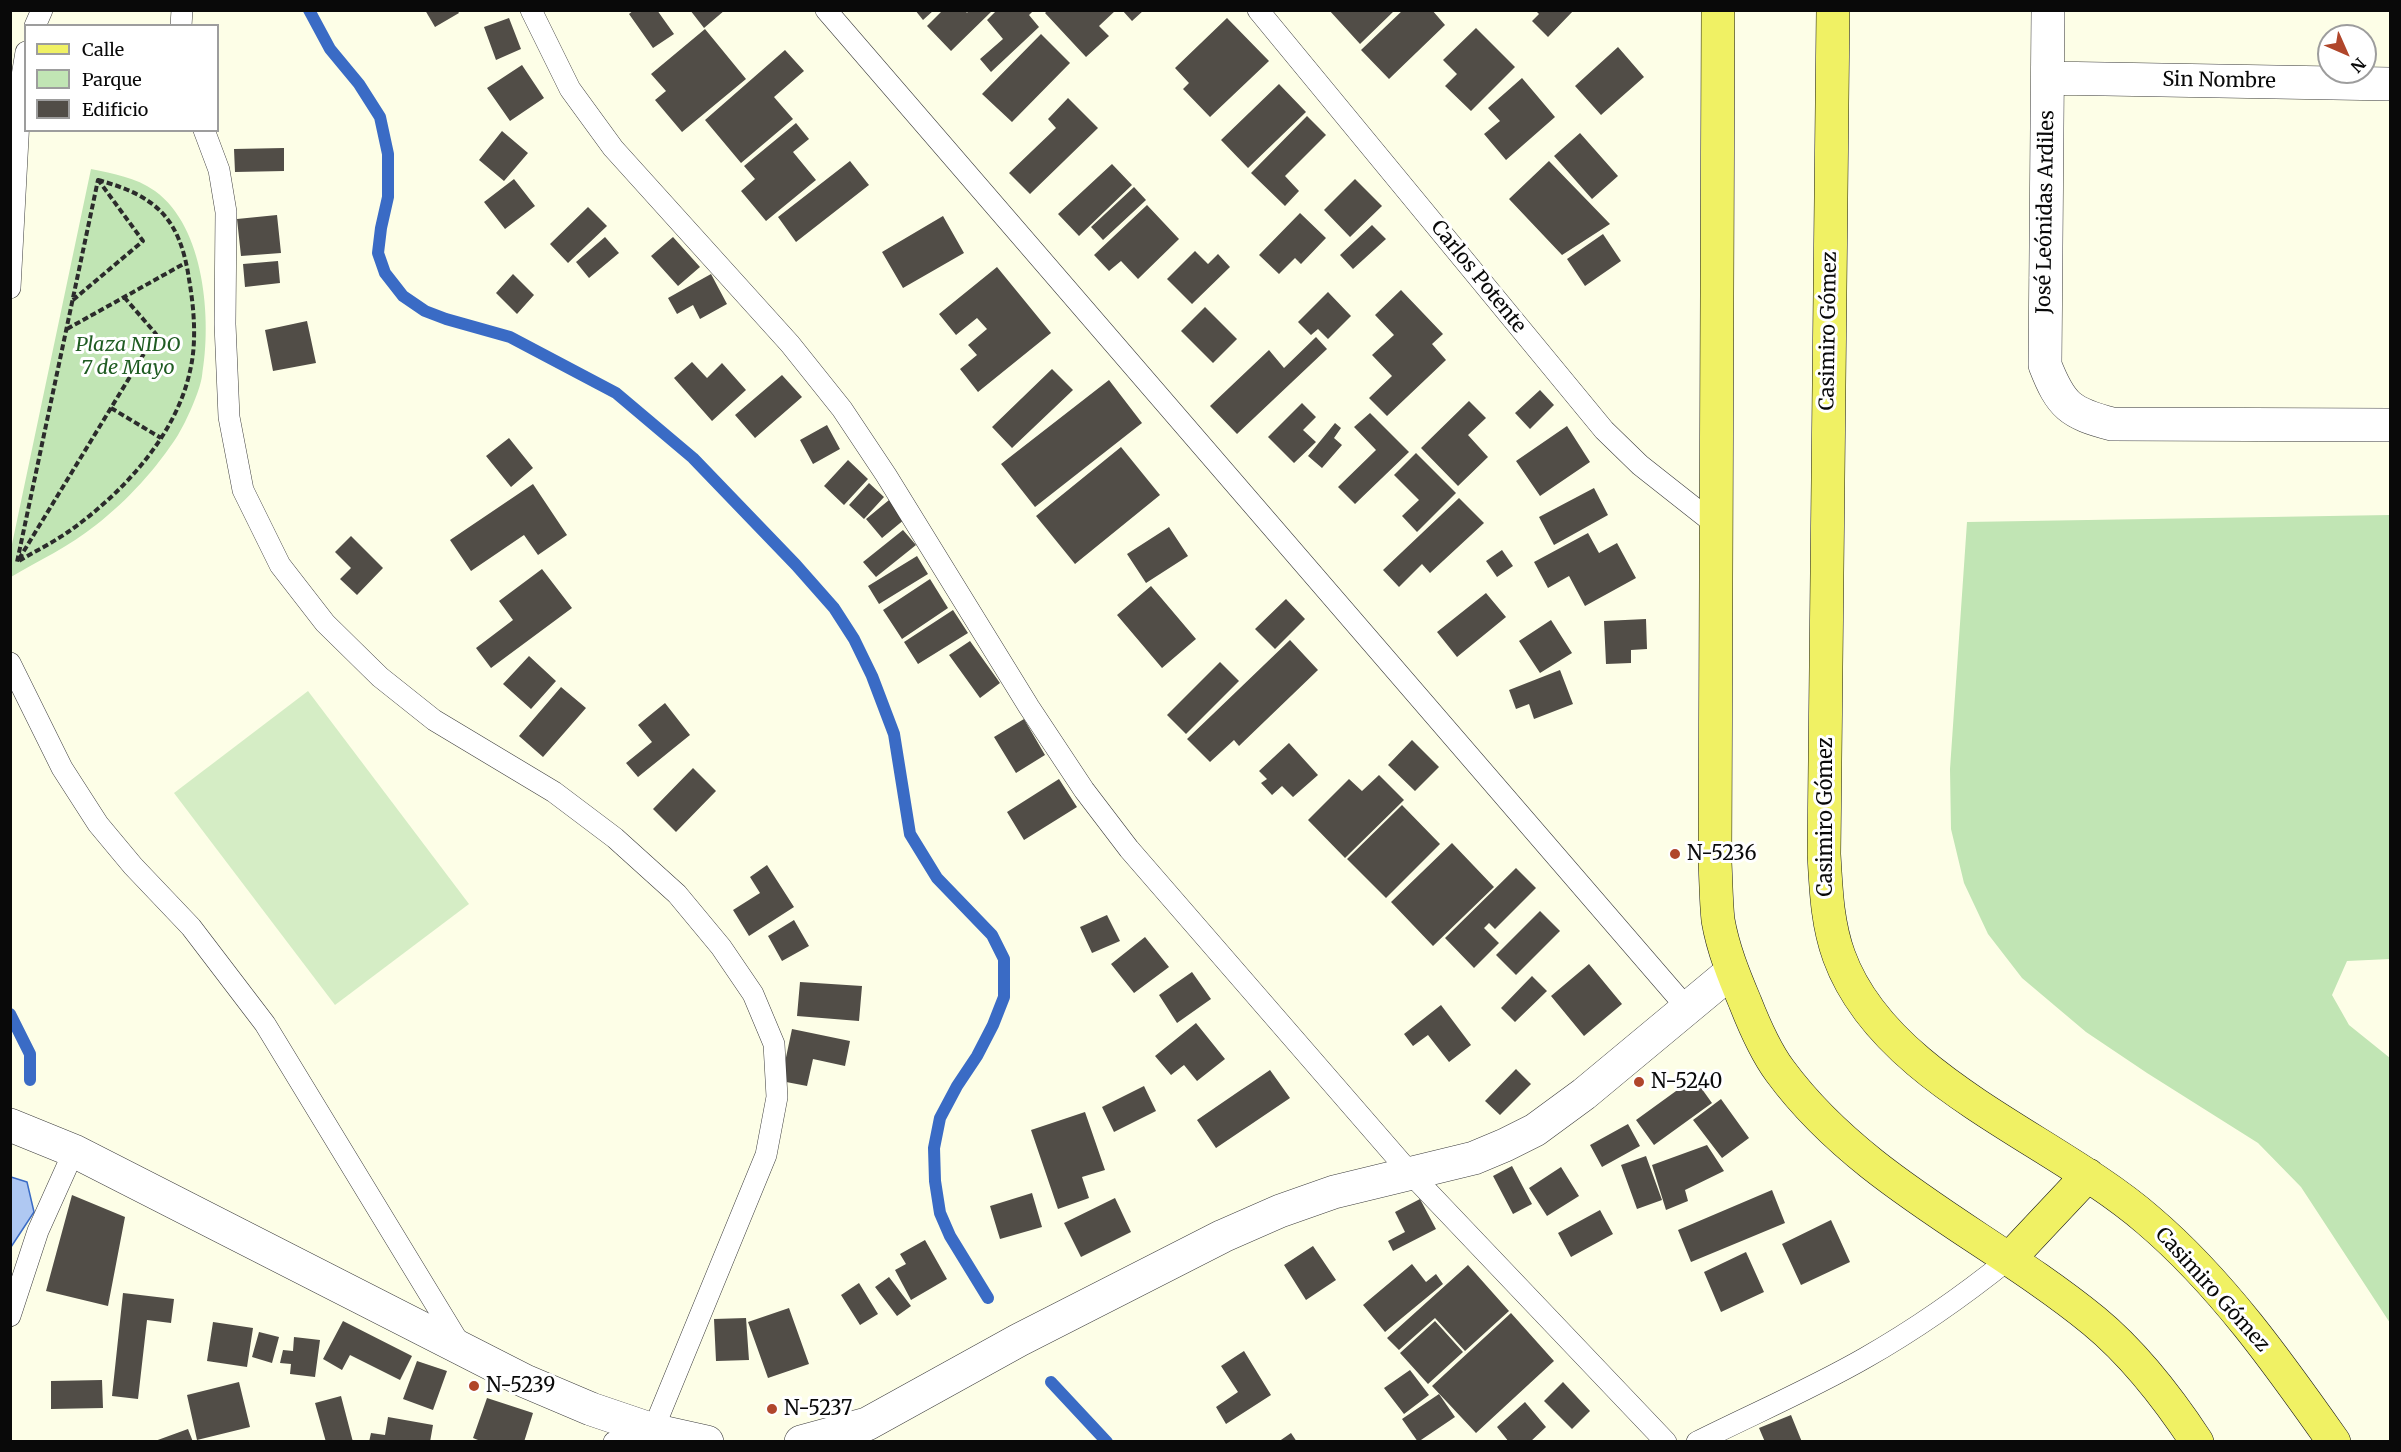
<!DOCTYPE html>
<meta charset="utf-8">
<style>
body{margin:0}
#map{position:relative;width:2401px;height:1452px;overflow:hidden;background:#fdfee7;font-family:Merriweather,serif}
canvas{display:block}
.frame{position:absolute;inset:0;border:12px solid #090909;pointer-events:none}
.legend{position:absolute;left:24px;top:24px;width:195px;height:108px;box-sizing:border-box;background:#fff;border:2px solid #9d9d9d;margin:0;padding:8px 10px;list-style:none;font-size:18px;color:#090909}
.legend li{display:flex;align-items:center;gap:12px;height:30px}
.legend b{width:30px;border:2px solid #9d9d9d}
.north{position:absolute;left:2317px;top:24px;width:60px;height:60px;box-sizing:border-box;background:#fff;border:2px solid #9d9d9d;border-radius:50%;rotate:135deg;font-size:16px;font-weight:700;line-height:24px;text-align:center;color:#090909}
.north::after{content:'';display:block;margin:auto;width:21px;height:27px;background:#b0462b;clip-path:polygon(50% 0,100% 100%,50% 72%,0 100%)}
</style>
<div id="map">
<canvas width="2401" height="1452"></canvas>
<div class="frame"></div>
<ul class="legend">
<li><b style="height:8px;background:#f0f164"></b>Calle</li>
<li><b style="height:16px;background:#c1e5b4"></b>Parque</li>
<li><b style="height:16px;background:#514d47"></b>Edificio</li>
</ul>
<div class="north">N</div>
</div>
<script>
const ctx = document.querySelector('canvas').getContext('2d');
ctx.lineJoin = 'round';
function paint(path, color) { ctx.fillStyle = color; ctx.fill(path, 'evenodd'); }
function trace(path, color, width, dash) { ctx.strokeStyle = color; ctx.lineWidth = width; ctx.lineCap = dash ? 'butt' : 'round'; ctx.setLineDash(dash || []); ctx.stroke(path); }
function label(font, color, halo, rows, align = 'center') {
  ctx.font = font + ' Merriweather,serif'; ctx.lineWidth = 6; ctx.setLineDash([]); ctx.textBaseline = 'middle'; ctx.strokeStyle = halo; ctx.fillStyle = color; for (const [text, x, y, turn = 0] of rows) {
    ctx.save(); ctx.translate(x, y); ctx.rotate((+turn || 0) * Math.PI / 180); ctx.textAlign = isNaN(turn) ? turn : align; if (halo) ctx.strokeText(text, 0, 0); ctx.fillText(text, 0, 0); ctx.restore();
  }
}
paint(new Path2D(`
 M91,169C114,174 135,177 155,191C205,227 212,320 202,376C200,391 186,422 178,435C157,468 127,501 96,525C70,546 38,561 11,577V549Z
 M2390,515V959L2347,961L2332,995L2349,1025L2390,1058V1323L2301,1187L2258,1143L2147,1073L2086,1032L2022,978L1988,934L1964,883L1951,829L1950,769L1967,522Z`), '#c1e5b4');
paint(new Path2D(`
 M308,691L469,904L335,1005L174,793Z`), '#d5edc5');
const water = new Path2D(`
 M11,1177L27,1182L34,1212L11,1247Z`);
paint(water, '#afc8f2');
trace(water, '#3a6bc5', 1.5);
trace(new Path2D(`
 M309,10L330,49L359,84L380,117L388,154V197L381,228L378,253L385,273L403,296L425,311L446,319L510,337L616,393L693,458L796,565L834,608L854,639L872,676L894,734L910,834L937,878L992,935L1004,959V997L993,1025L977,1056L957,1086L940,1118L934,1148L935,1181L940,1213L950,1236L988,1298
 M10,1014L30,1054V1080
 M1051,1382L1107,1442`), '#3a6bc5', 12);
paint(new Path2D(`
 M425,10H457L459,13L435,27Z
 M634,10H657L674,34L653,48L629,14Z
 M690,10H725L704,28Z
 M915,10H934L923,20Z
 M943,10H965L967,13L969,10H993L951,51L927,26Z
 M997,10H1034L1029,15L1039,27L991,72L980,59L1003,39L987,20Z
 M1048,10H1116L1099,26L1109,36L1086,57L1045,13Z
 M1122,10H1144L1132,21Z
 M1329,10H1395L1360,44Z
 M1403,10H1432L1445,25L1389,79L1361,50Z
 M1535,10H1574L1548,37L1532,21L1539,14Z
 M509,18L521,49L496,60L484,27Z
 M1227,18L1269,61L1210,117L1183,89L1189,83L1175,68Z
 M1476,28L1515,67L1471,111L1445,86L1457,74L1443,60Z
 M705,29L746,79L682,132L655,100L666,91L651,74Z
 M1041,34L1070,63L1012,122L982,94Z
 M1618,47L1644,77L1601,115L1575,86Z
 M785,50L804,71L774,97L793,119L741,163L705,120Z
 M522,65L544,98L510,121L487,88Z
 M1522,78L1555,117L1506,160L1484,134L1500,121L1488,108Z
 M1279,84L1306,112L1248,168L1221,140Z
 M1068,98L1098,128L1030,194L1009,173L1056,128L1048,119Z
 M1307,116L1326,135L1285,176L1299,191L1285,206L1251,173Z
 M796,123L809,139L793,152L816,180L766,221L741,191L755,179L744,166Z
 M502,131L528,153L504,181L479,160Z
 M1580,133L1618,176L1592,199L1554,156Z
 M284,148V171L235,172L234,149Z
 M850,161L869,185L796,242L778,217Z
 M1549,161L1610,224L1562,255L1509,199Z
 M1112,164L1132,185L1079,236L1058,214Z
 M514,179L535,206L505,229L484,202Z
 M1355,179L1382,206L1350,237L1324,210Z
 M1134,187L1146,200L1103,240L1091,227Z
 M1147,205L1179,239L1138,279L1121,261L1109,271L1094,255Z
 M588,207L607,226L568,263L550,244Z
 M1300,213L1326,238L1301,264L1295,258L1279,274L1259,255Z
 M277,215L281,253L241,256L237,219Z
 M943,216L964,253L903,288L882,252Z
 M1372,225L1386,239L1353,269L1340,255Z
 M1603,234L1621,261L1585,286L1567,259Z
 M605,237L619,253L589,278L576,262Z
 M673,237L700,267L678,286L651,256Z
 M1195,251L1208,264L1218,254L1230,267L1192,304L1167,279Z
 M278,261L280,283L245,287L243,264Z
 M997,267L1051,333L978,392L960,369L977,355L968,345L987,329L977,318L956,335L939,314Z
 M513,274L534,295L517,314L496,293Z
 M711,274L727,304L700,319L693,305L677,314L668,298Z
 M1401,290L1443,334L1432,344L1446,360L1387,416L1369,398L1392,376L1372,355L1394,335L1375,315Z
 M1328,292L1351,316L1328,339L1318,329L1311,335L1298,322Z
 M1205,307L1237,339L1213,363L1181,331Z
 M307,321L316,363L273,371L265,330Z
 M1316,337L1327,349L1237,434L1210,406L1269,350L1284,368Z
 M692,362L707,378L722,363L746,390L712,421L674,378Z
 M1052,369L1073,390L1012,448L992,427Z
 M782,375L802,397L755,438L735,415Z
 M1109,380L1142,423L1035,507L1001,464Z
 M1540,390L1554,405L1530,429L1515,413Z
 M1469,401L1486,418L1468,435L1488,457L1458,486L1421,448Z
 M1302,403L1316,417L1303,430L1316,442L1294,463L1268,437Z
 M1370,413L1409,452L1355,504L1338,487L1376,450L1354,427Z
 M1335,423L1341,428L1334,438L1342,445L1322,468L1308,456Z
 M827,425L840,449L813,464L800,440Z
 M1567,426L1590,462L1540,496L1516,461Z
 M509,438L533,468L511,487L486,456Z
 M1121,447L1160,495L1075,564L1036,516Z
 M1416,453L1456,493L1417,532L1402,516L1419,500L1394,475Z
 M848,460L868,479L844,505L824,486Z
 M869,483L884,497L864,519L849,505Z
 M533,484L567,535L538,555L524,535L471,571L450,540Z
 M1594,488L1608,515L1554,545L1539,517Z
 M1459,498L1484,523L1430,573L1422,564L1399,587L1383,570Z
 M889,500L905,519L882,538L866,519Z
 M1169,527L1188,556L1146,583L1127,554Z
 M903,530L916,545L876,577L863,562Z
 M1588,533L1599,553L1617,543L1636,578L1585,606L1569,576L1548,588L1534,562Z
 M351,536L383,568L357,595L340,579L351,568L335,552Z
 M1502,550L1513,566L1497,577L1486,561Z
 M917,556L928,574L879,604L868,586Z
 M542,569L572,608L491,668L476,648L513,620L499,601Z
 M930,579L948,608L902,639L883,610Z
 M1151,586L1196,639L1162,668L1117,615Z
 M1486,593L1506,617L1457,657L1437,632Z
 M1286,599L1305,619L1275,649L1255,629Z
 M953,610L968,633L918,664L904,642Z
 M1646,619L1647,649L1631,650V663L1606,664L1604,621Z
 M1551,620L1572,653L1540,673L1519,641Z
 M1290,640L1318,670L1239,746L1234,740L1210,762L1187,739Z
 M970,641L1000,683L980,698L949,655Z
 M529,656L556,681L531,709L503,684Z
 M1220,662L1239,681L1186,734L1167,715Z
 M1560,670L1573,704L1534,719L1529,704L1516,709L1509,690Z
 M561,687L586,708L543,757L519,736Z
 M665,703L690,735L638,777L626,763L652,742L638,725Z
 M1024,719L1045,755L1016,773L994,737Z
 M1412,740L1439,767L1415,791L1388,765Z
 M1289,743L1318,775L1293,797L1282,786L1272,795L1261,783L1267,779L1259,771Z
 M693,768L716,791L676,832L653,809Z
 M1379,775L1404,800L1345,858L1308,820L1349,779L1362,791Z
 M1059,779L1077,807L1024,840L1007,812Z
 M1402,805L1440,844L1386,898L1347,859Z
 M1452,843L1494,887L1433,946L1391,902Z
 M767,865L794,907L749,936L733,910L760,893L750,877Z
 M1516,868L1536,888L1495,929L1489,923L1484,928L1499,943L1474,968L1445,938Z
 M1540,911L1560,931L1516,975L1496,955Z
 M1107,915L1120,941L1092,953L1080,927Z
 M794,920L809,946L782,961L768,936Z
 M1145,937L1169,967L1134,993L1111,964Z
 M1589,964L1622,1004L1584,1036L1551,996Z
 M1192,972L1211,999L1177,1023L1159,995Z
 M1532,976L1547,991L1515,1022L1501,1008Z
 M800,982L862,986L859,1021L797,1016Z
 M1441,1005L1471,1045L1449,1062L1428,1035L1413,1046L1404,1034Z
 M1196,1023L1225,1059L1197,1081L1184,1065L1171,1075L1155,1056Z
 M792,1029L850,1041L845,1066L813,1059L807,1086L781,1081Z
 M1516,1069L1531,1084L1500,1115L1485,1101Z
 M1270,1070L1290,1098L1216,1148L1197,1120Z
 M1694,1078L1712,1103L1654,1145L1636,1120Z
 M1144,1086L1156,1111L1114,1132L1102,1107Z
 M1721,1099L1749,1138L1722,1158L1693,1120Z
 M1085,1112L1105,1170L1082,1177L1089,1198L1058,1209L1031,1130Z
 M1628,1124L1640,1146L1602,1167L1590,1145Z
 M1707,1145L1724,1171L1685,1190L1688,1201L1666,1210L1652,1165Z
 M1646,1156L1662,1200L1637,1209L1621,1165Z
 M1512,1166L1532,1204L1513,1214L1493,1176Z
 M1561,1167L1579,1196L1547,1216L1529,1188Z
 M1772,1190L1785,1223L1691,1262L1678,1230Z
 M1032,1193L1042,1227L1000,1239L990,1206Z
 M72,1195L125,1217L108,1306L46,1291Z
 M1115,1198L1131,1232L1081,1257L1064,1223Z
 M1420,1199L1436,1229L1393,1251L1388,1241L1405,1232L1395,1212Z
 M1600,1210L1613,1234L1571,1257L1558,1233Z
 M1831,1220L1850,1262L1801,1285L1782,1244Z
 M925,1240L947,1279L911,1300L895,1270L906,1264L900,1254Z
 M1313,1246L1336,1280L1306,1300L1284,1265Z
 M1746,1252L1764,1292L1721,1312L1704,1272Z
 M1412,1264L1426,1282L1436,1274L1443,1284L1385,1332L1363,1305Z
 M1468,1265L1509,1311L1465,1351L1435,1318L1399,1350L1387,1338Z
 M889,1277L911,1306L897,1316L875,1287Z
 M859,1283L878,1314L860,1325L841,1295Z
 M123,1293L174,1299L171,1323L147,1320L138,1399L112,1396Z
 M789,1308L809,1364L768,1378L748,1322Z
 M1511,1313L1554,1361L1476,1433L1432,1386Z
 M746,1318L749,1360L716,1361L714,1319Z
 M343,1321L412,1356L400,1380L350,1355L342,1370L323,1359Z
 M1435,1321L1463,1352L1428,1384L1400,1353Z
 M213,1322L253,1328L247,1367L207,1361Z
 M259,1332L279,1337L272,1363L252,1357Z
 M294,1337L320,1340L315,1377L290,1374L291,1364L280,1363L283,1350L293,1351Z
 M1244,1351L1271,1395L1226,1424L1216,1407L1238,1392L1221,1366Z
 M417,1361L447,1371L433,1410L403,1399Z
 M1410,1370L1429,1395L1404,1414L1384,1388Z
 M102,1380L103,1408L51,1409V1381Z
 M239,1382L250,1427L197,1440L187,1395Z
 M1563,1382L1590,1411L1572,1429L1544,1401Z
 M1439,1394L1455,1417L1418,1442L1402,1419Z
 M341,1396L353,1442H326L315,1403Z
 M487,1398L533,1413L524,1442H483L473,1438Z
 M1525,1402L1546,1427L1530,1442H1509L1497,1427Z
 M1791,1415L1802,1442H1765L1759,1428Z
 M388,1417L433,1425L430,1442H369L371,1433L385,1435Z
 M188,1429L193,1442H155V1441Z
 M1291,1433L1297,1442H1278Z`), '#514d47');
const service = new Path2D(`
 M531,10L570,89L613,148L790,344L842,409L886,475L1029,707L1084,790L1129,849L1411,1174L1666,1442
 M826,10L1687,1008
 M1258,10L1604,430L1640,465L1716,525
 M35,26L42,10
 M181,26L182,10
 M204,130L219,170L226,212L225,324L229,417L243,490L280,565L325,623L380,677L434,720L554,792L615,838L677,894L721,947L753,994L774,1044L777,1097L766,1155L653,1430L614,1442
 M10,288L21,82L26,52
 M10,663L62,768L98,824L133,866L191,927L265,1024L461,1346
 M10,1316L38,1231L74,1151
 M1697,1442C1753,1414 1811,1389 1865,1358C1916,1329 1963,1296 2009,1259`);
const minor = new Path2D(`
 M2048,10L2045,365C2061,406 2070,413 2112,424L2390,425
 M2048,78L2390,84
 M10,1125L74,1151L525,1381L591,1409L653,1430L707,1442
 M801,1442L867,1424L1019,1340L1223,1236L1280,1211L1334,1192L1474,1158L1505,1145L1535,1130L1584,1094L1732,971`);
const primary = new Path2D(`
 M1718,10L1715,862C1716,881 1716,901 1718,920C1723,949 1734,976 1745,1002C1754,1025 1765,1051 1780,1071C1861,1181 1990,1236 2094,1321C2134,1354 2168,1398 2197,1442
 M1833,10L1824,854C1826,889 1827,923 1839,956C1884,1080 2054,1138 2148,1220C2221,1282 2279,1364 2334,1442
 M2009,1259L2088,1175`);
trace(service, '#3c3c3c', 22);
trace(minor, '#3c3c3c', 34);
trace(primary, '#1a1a1a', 34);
trace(new Path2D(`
 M98,180C157,196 180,219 189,279C194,308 197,342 190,371C176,436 122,494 68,532C52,543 34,552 17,562Z
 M73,300L143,241L99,181
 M67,329L187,262
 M111,408L161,438
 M19,559L156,334L124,297`), '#2b2b2b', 4, [6, 3]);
trace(service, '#fff', 21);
trace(minor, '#fff', 33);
trace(primary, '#f0f164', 33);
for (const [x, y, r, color] of [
 [1675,854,6,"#b0462b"],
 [1639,1082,6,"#b0462b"],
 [474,1386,6,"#b0462b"],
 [772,1409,6,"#b0462b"]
]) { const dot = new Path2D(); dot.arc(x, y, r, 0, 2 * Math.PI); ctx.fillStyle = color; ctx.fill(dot); trace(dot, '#fff', 2); }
label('20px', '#090909', '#fff', [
 ["Sin Nombre",2219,81,1],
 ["José Leónidas Ardiles",2046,212,-89],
 ["Carlos Potente",1478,277,51],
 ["Casimiro Gómez",1829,331,-89],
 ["Casimiro Gómez",1826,817,-90],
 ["Casimiro Gómez",2212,1290,48]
]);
label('italic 20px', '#1f5c22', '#fff', [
 ["Plaza NIDO",128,345],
 ["7 de Mayo",128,368]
]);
label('20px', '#090909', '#fff', [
 ["N-5236",1687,854],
 ["N-5240",1651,1082],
 ["N-5239",486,1386],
 ["N-5237",784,1409]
], 'left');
</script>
